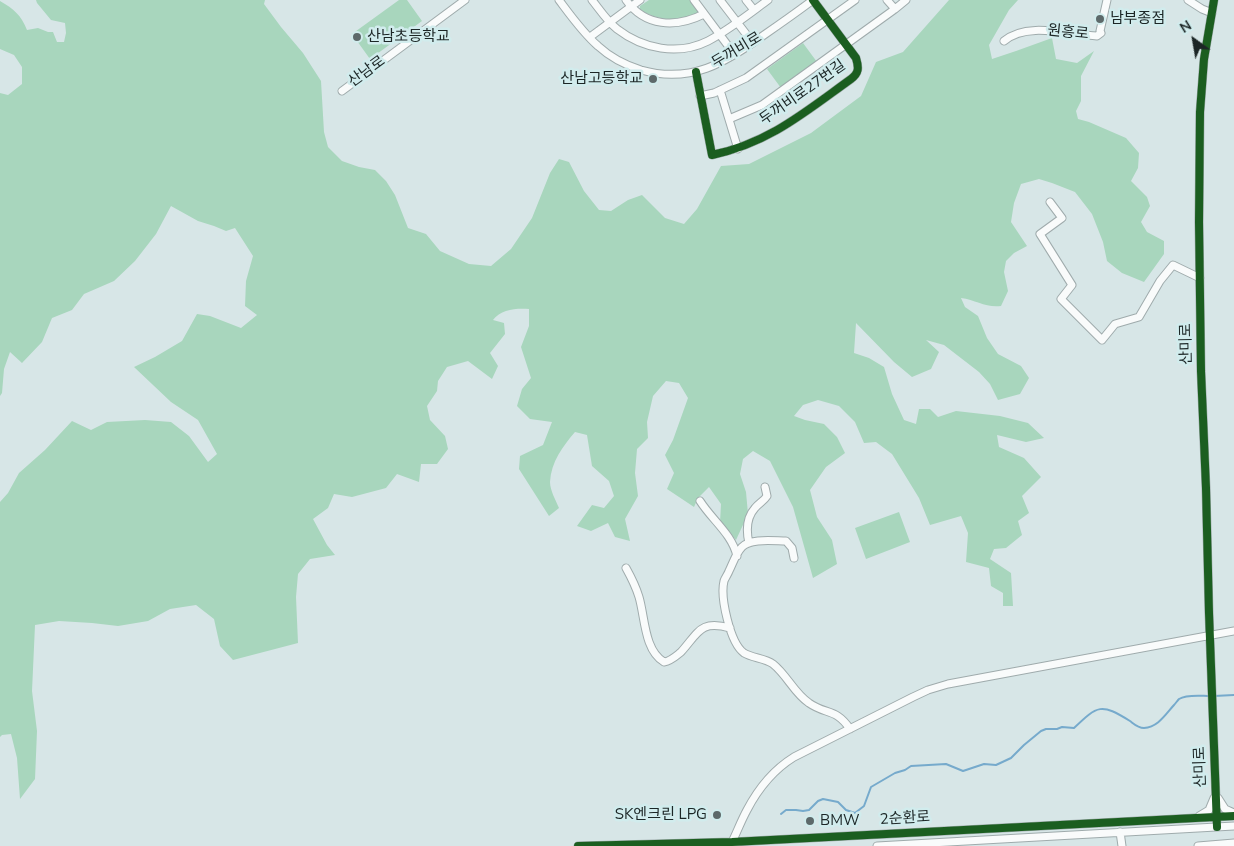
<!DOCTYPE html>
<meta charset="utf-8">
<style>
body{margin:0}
#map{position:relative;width:1234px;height:846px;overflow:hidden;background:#d7e6e7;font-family:"Nunito Sans",sans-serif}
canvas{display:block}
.north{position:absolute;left:1169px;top:15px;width:50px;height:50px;-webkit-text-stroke:4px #d1eced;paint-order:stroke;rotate:328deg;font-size:14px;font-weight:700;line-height:20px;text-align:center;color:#1c2626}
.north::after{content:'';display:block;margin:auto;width:18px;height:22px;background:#1c2626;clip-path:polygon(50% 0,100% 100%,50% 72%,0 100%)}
</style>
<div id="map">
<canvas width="1234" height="846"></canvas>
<div class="north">N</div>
</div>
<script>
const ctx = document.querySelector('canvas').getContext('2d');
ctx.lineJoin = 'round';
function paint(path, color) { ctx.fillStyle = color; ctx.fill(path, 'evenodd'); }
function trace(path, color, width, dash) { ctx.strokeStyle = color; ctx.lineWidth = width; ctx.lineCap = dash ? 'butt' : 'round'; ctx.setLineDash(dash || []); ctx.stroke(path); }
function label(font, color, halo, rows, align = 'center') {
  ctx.font = font + ' "Nunito Sans","Noto Sans KR",sans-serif'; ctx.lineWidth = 5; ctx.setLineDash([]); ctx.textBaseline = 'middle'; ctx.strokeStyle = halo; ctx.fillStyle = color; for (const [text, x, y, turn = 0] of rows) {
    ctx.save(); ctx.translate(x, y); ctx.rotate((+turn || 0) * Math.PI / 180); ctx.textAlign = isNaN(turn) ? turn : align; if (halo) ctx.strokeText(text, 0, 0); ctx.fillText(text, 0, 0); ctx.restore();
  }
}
paint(new Path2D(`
 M36,0H265L264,4L281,27L303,53L321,81L324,132L328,147L342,161L359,167L375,170L386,181L395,195L408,228L426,234L440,251L469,264L491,266L511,249L532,218L550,173L559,159L569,162L584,191L599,210L611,211L628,200L642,195L665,218L684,224L697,209L721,166L749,164L811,133L861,96L876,62L903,52L949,0H1018L1009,10L989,45L992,59L1016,51L1052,38L1056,59L1077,63L1094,51L1081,76V101L1076,111L1078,119L1089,122L1126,138L1139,153L1138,168L1131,181L1147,197L1150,206L1141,222L1147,232L1164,241V254L1144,282L1122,273L1107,261L1103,242L1092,214L1075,192L1052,183L1039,179L1021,184L1014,203L1011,222L1027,246L1014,253L1006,261L1004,272L1008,291L1001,306C986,308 976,300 961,298L965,307L978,316L987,338L998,354L1021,366L1029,378L1020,394L998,400L990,384L979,372L944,345L926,340L939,352L931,369L912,377L894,362L856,323L854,353L869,358L884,367L892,394L904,420L916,424L919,409H930L938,417L956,411L1000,416L1028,423L1044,438L1026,442L997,435L999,447L1024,458L1041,477L1022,496L1029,513L1018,521L1022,535L1006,548L994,549L990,559L1011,573L1013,606H1003V593L991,586L989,568L966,562L968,533L961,516L930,525L919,498L892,454L876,442L864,443L855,422L839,406L818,400L803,405L794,416L805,420L824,424L837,437L845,453L826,467L810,490L817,517L832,540L837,564L813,578L793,507L770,461L753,451L743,459L740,474L746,492L748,514L736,540L720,523L721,504L709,487L698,498L694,507L667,489L674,473L665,455L673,440L688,398L679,383L666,381L653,396L647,422L648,438L637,449L635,473L638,496L625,519L630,541L615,537L608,523L591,531L577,526L592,505L604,508L614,496L609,481L592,466L587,435L575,432C563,446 551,462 550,482C550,490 556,501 559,508L549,516L519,469L520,456L543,445L552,422L530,419L517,406L522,389L531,378L521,347L529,326V309C517,308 501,309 493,320L504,323L505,334L490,353L498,366L492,379L468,361L447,367L438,381L437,391L427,406L430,420L445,436L448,449L437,464H421L419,482L397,474L386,488L352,497L334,494L328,508L313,519L327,545L335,555L310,559L298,574L296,597L298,643L233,660L220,646L214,619L196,605L170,609L148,621L118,626L92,623L59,621L35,625L32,691L37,731L35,779L20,799L17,758L11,734L2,735L0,737V502L8,493L19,473L45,450L72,421L91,430L107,422L145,420L171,422L189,436L208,462L217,454L198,420L171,402L134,367L155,357L182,341L197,314L210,316L241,328L257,315L245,306L246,281L253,256L235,228L226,231L214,226L198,221L171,206L156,234L135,261L114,281L84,294L72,310L52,318L42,342L22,363L10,352L4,369L2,393L0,396V93L8,95L22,84V67L14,55L0,49V1C14,9 21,15 27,30L38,28L48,32H53L57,42H64L66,33L65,23L51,20L37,3Z
 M399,0H407L422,21L370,59L352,34Z
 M649,0H691L698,10L697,14C676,22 661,21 640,10V6Z
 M803,43L817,62L781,88L767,69Z
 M899,512L910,542L866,559L855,528Z`), '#a8d6bd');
trace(new Path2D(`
 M1214,696L1234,695
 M781,814L786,810H796L803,811L809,810L818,801L823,799L838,802L846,810L855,813L864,806L871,787L895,773L905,770L911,766L946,764L963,771L984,764L996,765L1011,758L1024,745L1041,731L1046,729H1057L1062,727L1074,728C1098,705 1101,703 1130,721C1134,724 1138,728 1144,728C1158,727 1165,715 1174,705C1175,704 1178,700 1179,699C1187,694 1201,696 1210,696`), '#76aacc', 2);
const minor = new Path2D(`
 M559,0C571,16 583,33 598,46C611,58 625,65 641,70C691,84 725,63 764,35C780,24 797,12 813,0
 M592,0C600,10 607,21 617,29C643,49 678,56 708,41C729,30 749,14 768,0
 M626,0C645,27 676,28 704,14
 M694,0L729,47
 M720,0L753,43
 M746,0L754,10
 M887,0L895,9L906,0
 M1188,0L1202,9L1212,13
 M1214,0L1204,59L1200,112L1199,222L1201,371L1206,488L1209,613L1217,827
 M590,37L640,0
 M1004,41C1027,21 1069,35 1097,36L1101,33L1100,31L1107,0
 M696,72L712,155C769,143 805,112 851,79C859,73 859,68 856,58L813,0
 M720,90L738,149
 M342,91L465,0
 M700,96L714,93L746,78L855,0
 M729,119L762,105L895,9
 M1050,202L1062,218L1040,234L1072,285L1061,299L1102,340L1115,324L1139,317L1160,281L1173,265L1200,278
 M700,501C712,520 732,534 737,556
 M749,543C746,530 746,518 755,508C759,503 764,501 767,496L765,487
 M794,558L792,548L786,541C774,541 750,538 742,547C736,553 733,563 729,571C728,574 725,578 724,581C720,597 730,643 744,653C752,658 765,658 773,664C787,675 794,693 809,703C826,715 836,708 850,729
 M626,568C631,577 636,587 639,597C645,617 644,650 664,662C671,661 676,656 681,652C699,632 700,620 730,628
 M1218,798L1225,809L1234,813
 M1199,816L1209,810L1214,798
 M1120,832L1122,846
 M732,842C737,832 741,821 747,810C758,789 773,770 794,757L913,697L928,690L948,684L1234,631
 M578,846L732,842L1234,816
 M877,846L1234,826
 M1198,846L1234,843`);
trace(minor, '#9fabac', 9);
trace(minor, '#f9fbfb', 7);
trace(new Path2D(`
 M1214,0L1204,59L1200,112L1199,222L1201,371L1206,488L1209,613L1217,827
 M696,72L712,155C769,143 805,112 851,79C859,73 859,68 856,58L813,0
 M578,846L732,842L1234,816`), '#1b5e20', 8);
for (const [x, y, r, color] of [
 [1100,19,5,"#5d696a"],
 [357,37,5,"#5d696a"],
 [653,79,5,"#5d696a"],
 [717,815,5,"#5d696a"],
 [810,821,5,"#5d696a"]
]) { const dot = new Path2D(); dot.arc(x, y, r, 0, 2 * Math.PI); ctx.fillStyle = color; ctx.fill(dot); trace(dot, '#d1eced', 2); }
label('15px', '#1c2626', '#d1eced', [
 ["남부종점",1110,19],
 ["산남초등학교",367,37],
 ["산남고등학교",643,79,"right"],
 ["SK엔크린 LPG",707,815,"right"],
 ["BMW",820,821]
], 'left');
label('15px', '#1c2626', '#d1eced', [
 ["원흥로",1068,33,6],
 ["두꺼비로",737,51,-31],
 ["산남로",367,72,-36],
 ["두꺼비로27번길",803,93,-35],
 ["산미로",1187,344,-91],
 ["산미로",1201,767,-92],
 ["2순환로",905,819,-3]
]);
</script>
